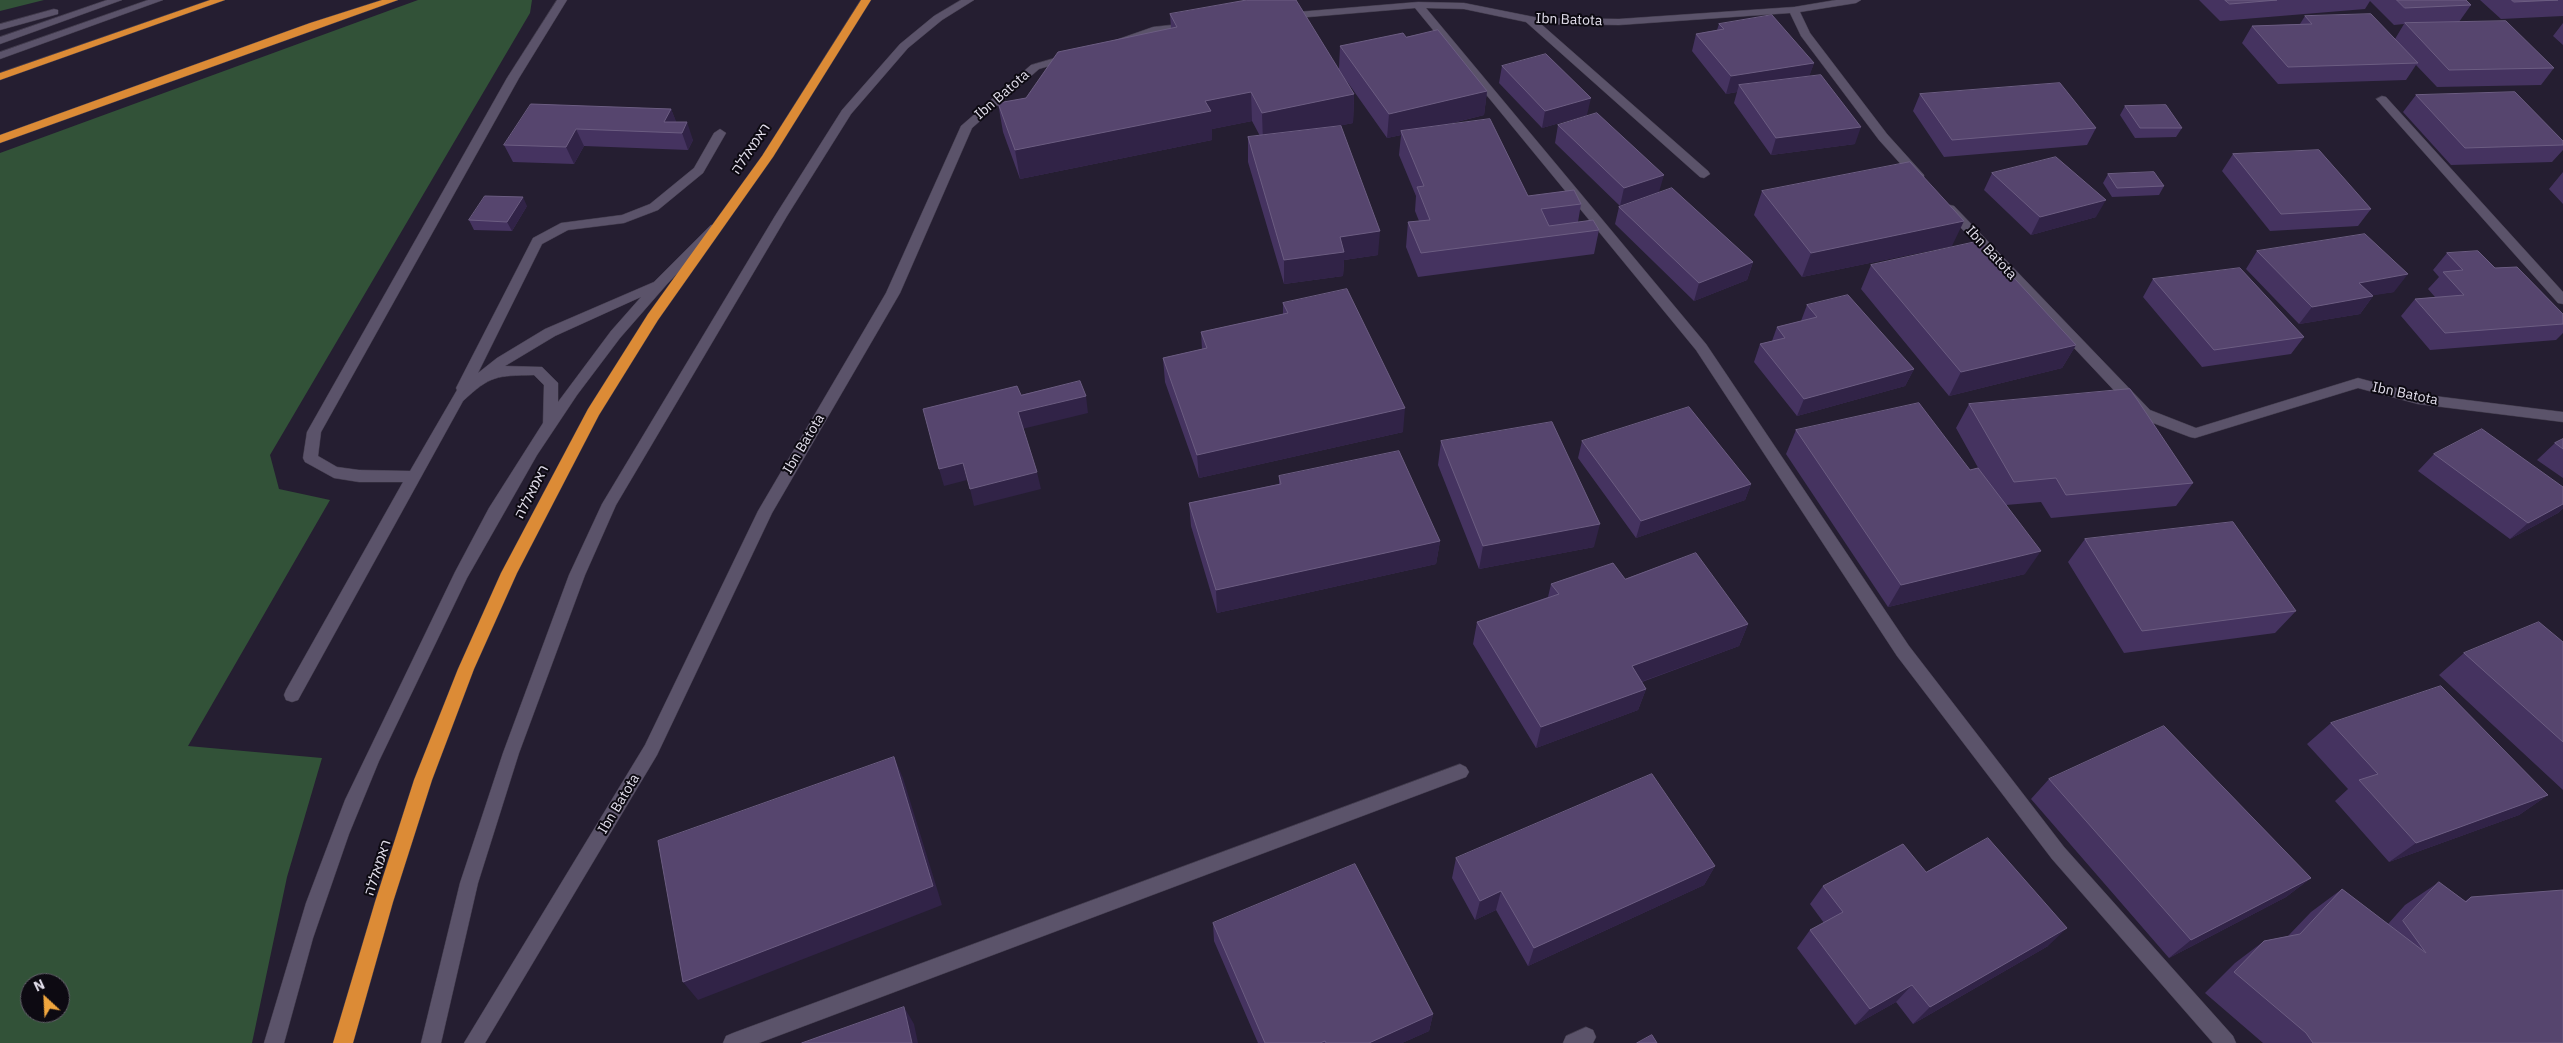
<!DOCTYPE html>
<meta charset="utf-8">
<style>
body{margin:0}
#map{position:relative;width:2563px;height:1043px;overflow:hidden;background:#251e31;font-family:"IBM Plex Sans",sans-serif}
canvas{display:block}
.north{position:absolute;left:20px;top:973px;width:50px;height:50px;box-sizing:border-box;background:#0d0a12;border:1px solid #625f69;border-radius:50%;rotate:335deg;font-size:14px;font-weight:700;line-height:20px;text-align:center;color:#e2deeb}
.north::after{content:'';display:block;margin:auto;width:18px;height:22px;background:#f0a63e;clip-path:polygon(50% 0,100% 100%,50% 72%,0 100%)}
</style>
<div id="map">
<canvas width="2563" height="1043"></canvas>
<div class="north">N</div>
</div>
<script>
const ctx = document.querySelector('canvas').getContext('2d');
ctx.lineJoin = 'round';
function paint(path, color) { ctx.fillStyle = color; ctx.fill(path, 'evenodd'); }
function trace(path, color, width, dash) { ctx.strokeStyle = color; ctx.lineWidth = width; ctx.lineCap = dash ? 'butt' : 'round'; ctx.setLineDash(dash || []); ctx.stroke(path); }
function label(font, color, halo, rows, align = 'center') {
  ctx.font = font + ' "IBM Plex Sans","Noto Sans Hebrew",sans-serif'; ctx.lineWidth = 4; ctx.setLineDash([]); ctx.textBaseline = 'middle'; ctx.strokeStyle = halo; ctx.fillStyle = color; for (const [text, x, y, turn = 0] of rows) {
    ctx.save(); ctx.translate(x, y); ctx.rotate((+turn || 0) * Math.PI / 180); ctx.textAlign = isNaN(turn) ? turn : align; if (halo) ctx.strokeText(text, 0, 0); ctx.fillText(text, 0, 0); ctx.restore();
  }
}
paint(new Path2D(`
 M0,0H44L0,11Z
 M418,0H532L530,13L270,455L279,489L330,500L188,746L322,758L287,877L252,1043H0V153ZM30,983H60V1013H30Z`), '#325238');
const lane = new Path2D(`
 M107,0H122L0,44V37Z
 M148,0H163L0,59V52Z
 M557,0H567L519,78L321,432L318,456L337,467L359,470L410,471L457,390L456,388L533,238L561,223L622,215L650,204L694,168L714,133L720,129L726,133L703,173L658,210L624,223L568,230L542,244L478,373L497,358L545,329L654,282L711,225H719L721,228L668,283L620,338L577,395L537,455L467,578L379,761L349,834L313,938L284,1043H264L306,903L345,800L455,572L489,508L543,423L544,385L534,375C496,376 491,375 463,401L298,700L292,702L286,700L284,695L286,690L403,482H359L334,478L305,462L303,458L307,432L507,78ZM641,297L611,331L558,402V383L542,367L505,366L555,336Z
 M54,9L58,10V14L0,30V24Z`);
const street = new Path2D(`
 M1836,0H1861L1856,3L1800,12L1810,33L1887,134L1924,175V181H1916L1879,140L1801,36L1790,13L1619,25L1541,24L1708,171L1710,174L1704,178L1700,177L1526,22L1464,9L1426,8L1706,344L1909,646L2064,847L2233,1036L2236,1043H2213L2052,859L1897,656L1696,350L1415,8L1285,19L1280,16L1285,13L1418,2L1464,3L1539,18L1619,19L1794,7Z
 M1190,23L1194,24V28L1154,33L1118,44L1113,41L1153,27Z
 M1069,54L1073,55V59L1039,69L972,128L900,293L772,513L657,755L485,1043H464L645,745L758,511L886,293L961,126L1031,65Z
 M2382,96L2386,97L2563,292V304L2558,303L2378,101L2376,99Z
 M1950,205L1954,206L2150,410L2196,428L2358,378L2418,394L2563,412V422L2418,404L2358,388L2195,438L2190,437L2140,418L1946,212L1944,209Z
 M1460,764L1466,767L1469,772L1466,777L759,1043H723L726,1036L733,1033Z
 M1586,1027L1593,1030L1596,1037L1593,1043H1563L1566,1036Z`);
const secondary = new Path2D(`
 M961,0H974L942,20L908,48L851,114L787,216L616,505L585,575L519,753L478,883L441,1043H421L460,883L503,753L569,575L602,504L775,216L842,110L900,44L934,16Z`);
const highway = new Path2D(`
 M210,0H225L0,80V73Z
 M382,0H398L0,143V135L310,23Z
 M861,0H871L773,157L658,320L599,415L517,573L474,669L432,780L393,902L353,1043H333L375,902L414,780L458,669L501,573L588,409L648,314L762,156Z`);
trace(lane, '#413b4b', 1);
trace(street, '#413b4b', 1);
trace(secondary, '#413b4b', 1);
trace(highway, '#413b4b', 1);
paint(lane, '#5b536a');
paint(street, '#5b536a');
paint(secondary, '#5b536a');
paint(highway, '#dc8b36');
paint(new Path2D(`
 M2199,0H2466L2471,5L2459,22L2554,68L2541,85L2437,87L2416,65L2406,80L2278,84L2242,43L2252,26L2300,24L2305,16L2395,39L2404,24L2394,25L2370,1L2365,9L2220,21Z
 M2480,0H2563V16L2501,19Z
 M1170,14L1339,69L1340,46L1406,37L1487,91L1484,115L1441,126L1528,196L1581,204L1578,222L1599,230L1594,254L1418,277L1406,247L1408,222L1419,221L1415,211L1416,196L1399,155L1401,135L1387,138L1346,80L1354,94L1353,123L1332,127L1378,255L1344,260L1343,276L1284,284L1248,162V137L1260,136L1252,121L1212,129V140L1020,179L1003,132L998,103L1026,98L1171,28Z
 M2563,23V45L2553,36Z
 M1719,24L1814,63L1809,76L1855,144L1771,155L1734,103L1737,92L1726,94L1692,51L1696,34L1717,30Z
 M1502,66L1587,115L1542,128L1499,83Z
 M1920,94L2096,128L2087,145L1944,157L1913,111Z
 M2416,95L2563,141V150L2552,162L2451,165L2403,112Z
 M2125,106L2182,128L2176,137L2135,138L2120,115Z
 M671,109L676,122L693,140L688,150L584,146L574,164L513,162L504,145Z
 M1558,125L1659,192L1620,206L1555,143Z
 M2233,154L2371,209L2358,226L2270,231L2222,171Z
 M2563,172V204L2549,189Z
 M1992,173L2096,217L2031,235L1984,190Z
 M2108,174L2164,186L2159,195L2112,197L2103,183Z
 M1762,191L1952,246L1802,277L1754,215Z
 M527,206L512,231L474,230L469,220Z
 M1619,207L1753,262L1747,280L1694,301L1615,224Z
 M2257,251L2394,292L2372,295L2373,296L2360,314L2299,324L2246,269Z
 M2447,253L2495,268L2563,314V333L2556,340L2430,350L2401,316L2415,299L2435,297L2428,289L2439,277L2433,270Z
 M1871,265L2076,345L2062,368L1949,396L1861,289Z
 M2153,279L2304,337L2291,354L2202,367L2143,297Z
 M1283,303L1403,432L1199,478L1165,382L1163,358L1202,349L1201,332L1283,314Z
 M1807,305L1914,369L1905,386L1797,416L1754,362L1760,344L1772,341L1777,327L1801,321Z
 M1969,404L2193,483L2176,506L2051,518L2041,502L2006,505L2025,574L1888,607L1786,454L1796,430L1981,473L1956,428Z
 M2563,439V478L2537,460L2555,443Z
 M1441,441L1594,547L1479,569L1438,465Z
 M1582,441L1751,484L1745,500L1636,538L1578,458Z
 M2434,454L2563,487V508L2558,513L2510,539L2418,471Z
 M1279,476L1440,541L1436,564L1217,613L1191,526L1189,503L1279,484Z
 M2085,539L2296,611L2275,633L2124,653L2068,562Z
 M1625,579L1748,624L1739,646L1642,682L1646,689L1638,710L1536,748L1473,644L1477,622L1548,597L1551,584Z
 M2563,642V790L2439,675L2464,653Z
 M2331,723L2548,795L2519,815L2389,862L2335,801L2348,789L2307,744Z
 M2049,779L2311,878L2286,897L2169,958L2031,799Z
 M1456,858L1715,866L1704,885L1528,966L1496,910L1475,920L1452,878Z
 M1926,872L2048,946L1913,1024L1896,1002L1855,1025L1797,948L1810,930L1824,923L1810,904L1823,886Z
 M2439,882L2465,901L2471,897L2563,1043H2263L2205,993L2235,963L2264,941L2288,936L2311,912L2342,889L2388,924L2405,905Z
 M1213,923L1433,1014L1429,1031L1402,1043H1258L1214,941Z`), '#453360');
paint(new Path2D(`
 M1814,63L1808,80L1739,85L1737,92L1726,94L1731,76Z
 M1487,91L1484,115L1403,135L1401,131V135L1387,138L1389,114Z
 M1251,92L1252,121L1212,129V140L1020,179L1015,150L1205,101Z
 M1354,94L1353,123L1263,142L1262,113Z
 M1591,98L1587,115L1542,128L1545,111Z
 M671,109L678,126L664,122Z
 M687,122L693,140L688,150L682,133Z
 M1861,127L1855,144L1771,155L1776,138Z
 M576,129L584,146L574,164L566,147Z
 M1664,175L1659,192L1620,206L1624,188Z
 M523,197L527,206L512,231L507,222Z
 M2106,200L2096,217L2031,235L2040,217Z
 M1964,221L1952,246L1802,277L1811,253Z
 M1380,231L1378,255L1344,260L1343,276L1284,284V260L1340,237Z
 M1753,262L1747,280L1694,301L1699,283Z
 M2408,274L2394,292L2346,300L2359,283Z
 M2373,296L2360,314L2299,324L2312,307Z
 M2076,345L2062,368L1949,396L1961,372Z
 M1914,369L1905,386L1797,416L1804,399Z
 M1086,396L1088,413L1022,429L1018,412Z
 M1405,408L1403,432L1199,478L1197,455Z
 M963,463L967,480L944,486L939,469Z
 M1037,472L1041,489L974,506L970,489Z
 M1751,484L1745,500L1636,538L1641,521Z
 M2563,504V508L2558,513L2510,539L2528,523Z
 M1600,524L1594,547L1479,569L1483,546Z
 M1440,541L1436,564L1217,613L1216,590Z
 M2041,551L2025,574L1888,607L1901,585Z
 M1748,624L1739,646L1624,688L1632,666Z
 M1646,689L1638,710L1536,748L1541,727Z
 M894,757L903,778L942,905L698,1000L683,982Z
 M2548,795L2519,815L2389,862L2416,843Z
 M1715,866L1704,885L1528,966L1534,948Z
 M2311,878L2286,897L2169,958L2191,940Z
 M1501,891L1496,910L1475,920L1480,901Z
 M2067,928L2048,946L1913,1024L1930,1007Z
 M1912,985L1896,1002L1855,1025L1870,1009Z
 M904,1007L914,1024L918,1043H912Z
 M1433,1014L1429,1031L1402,1043H1369Z`), '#312347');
const building = new Path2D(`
 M1247,0H1296L1354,94L1262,113L1251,92L1205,101L1211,111L1015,150L998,103L1026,98L1058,52L1177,27L1170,14Z
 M2225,0H2277L2230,4Z
 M2397,0H2466L2471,5L2405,8Z
 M2512,0H2558L2514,2Z
 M2371,14L2418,63L2288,67L2252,26L2312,24L2305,16Z
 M1772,15L1814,63L1731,76L1696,34L1724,29L1719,24Z
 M2506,21L2554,68L2449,70L2405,23Z
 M1438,30L1487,91L1389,114L1340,46L1403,33L1406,37Z
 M1546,54L1591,98L1545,111L1502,66Z
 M1821,75L1861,127L1776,138L1739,85Z
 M2060,83L2096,128L1952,140L1920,94Z
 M2515,92L2563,141V145L2465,148L2416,95Z
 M531,104L671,109L664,122H687L682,133L576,129L566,147L504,145Z
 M2166,105L2182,128H2140L2125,106Z
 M1597,113L1664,175L1624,188L1558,125Z
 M1490,119L1528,196L1574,190L1581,204L1541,209L1549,226L1593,220L1599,230L1421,253L1408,222L1430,220L1417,187L1424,186L1401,131Z
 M1341,126L1380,231L1340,237L1344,252L1284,260L1248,137Z
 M2319,150L2371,209L2281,214L2233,154Z
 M2056,157L2106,200L2040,217L1992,173Z
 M1910,162L1964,221L1811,253L1762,191Z
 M2154,172L2164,186L2117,188L2108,174Z
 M1672,188L1753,262L1699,283L1619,207Z
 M485,196L523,197L507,222L469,220Z
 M2365,234L2408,274L2359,283L2373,296L2312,307L2257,251Z
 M1980,241L2076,345L1961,372L1871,265Z
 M2478,251L2495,268L2517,267L2563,314V324L2445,333L2415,299L2464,295L2443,272L2463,270L2447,253Z
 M2240,268L2304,337L2214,350L2153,279Z
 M1347,289L1405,408L1197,455L1163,358L1207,348L1201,332L1288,313L1283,303Z
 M1848,295L1914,369L1804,399L1760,344L1785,338L1777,327L1817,317L1807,305Z
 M1080,381L1086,396L1018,412L1037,472L970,489L963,463L939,469L923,409L1017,386L1021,395Z
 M2130,389L2193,483L2066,495L2056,478L2014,482L1969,404Z
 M1919,403L1970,470L1978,468L2041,551L1901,585L1796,430Z
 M1689,407L1751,484L1641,521L1582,441Z
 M1552,422L1600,524L1483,546L1441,441Z
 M2482,429L2563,487V504L2528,523L2434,454Z
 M2563,439V449L2555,443Z
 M1399,451L1440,541L1216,590L1189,503L1281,484L1279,476Z
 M2233,522L2296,611L2142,631L2085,539Z
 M1696,553L1748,624L1632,666L1646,689L1541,727L1477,622L1559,594L1551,584L1613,563L1625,579Z
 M2539,622L2563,642V742L2464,653Z
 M2441,686L2548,795L2416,843L2359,780L2378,774L2331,723Z
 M2164,726L2311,878L2191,940L2049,779Z
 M894,757L933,886L683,982L658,841Z
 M1652,774L1715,866L1534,948L1501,891L1480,901L1456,858Z
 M1988,838L2067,928L1930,1007L1912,985L1870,1009L1810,930L1843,912L1823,886L1903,844L1926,872Z
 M1355,864L1433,1014L1369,1043H1326L1325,1041L1320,1043H1265L1213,923Z
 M2439,882L2466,902L2471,897L2563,890V1043H2313L2306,1033L2234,972L2264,941L2300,934L2342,889L2426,953L2403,921Z
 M904,1007L912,1043H802Z
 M1652,1035L1657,1043H1637Z`);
paint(building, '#56456e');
trace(building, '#6c5d82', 1);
label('14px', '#e2deeb', '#0d0a12', [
 ["Ibn Batota",1569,20,2],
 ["Ibn Batota",1002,95,-41],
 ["ראמאללה",751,149,-56],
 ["Ibn Batota",1991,253,47],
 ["Ibn Batota",2405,394,12],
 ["Ibn Batota",804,444,-59],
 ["ראמאללה",532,492,-63],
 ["Ibn Batota",619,804,-59],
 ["ראמאללה",378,868,-72]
]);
</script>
